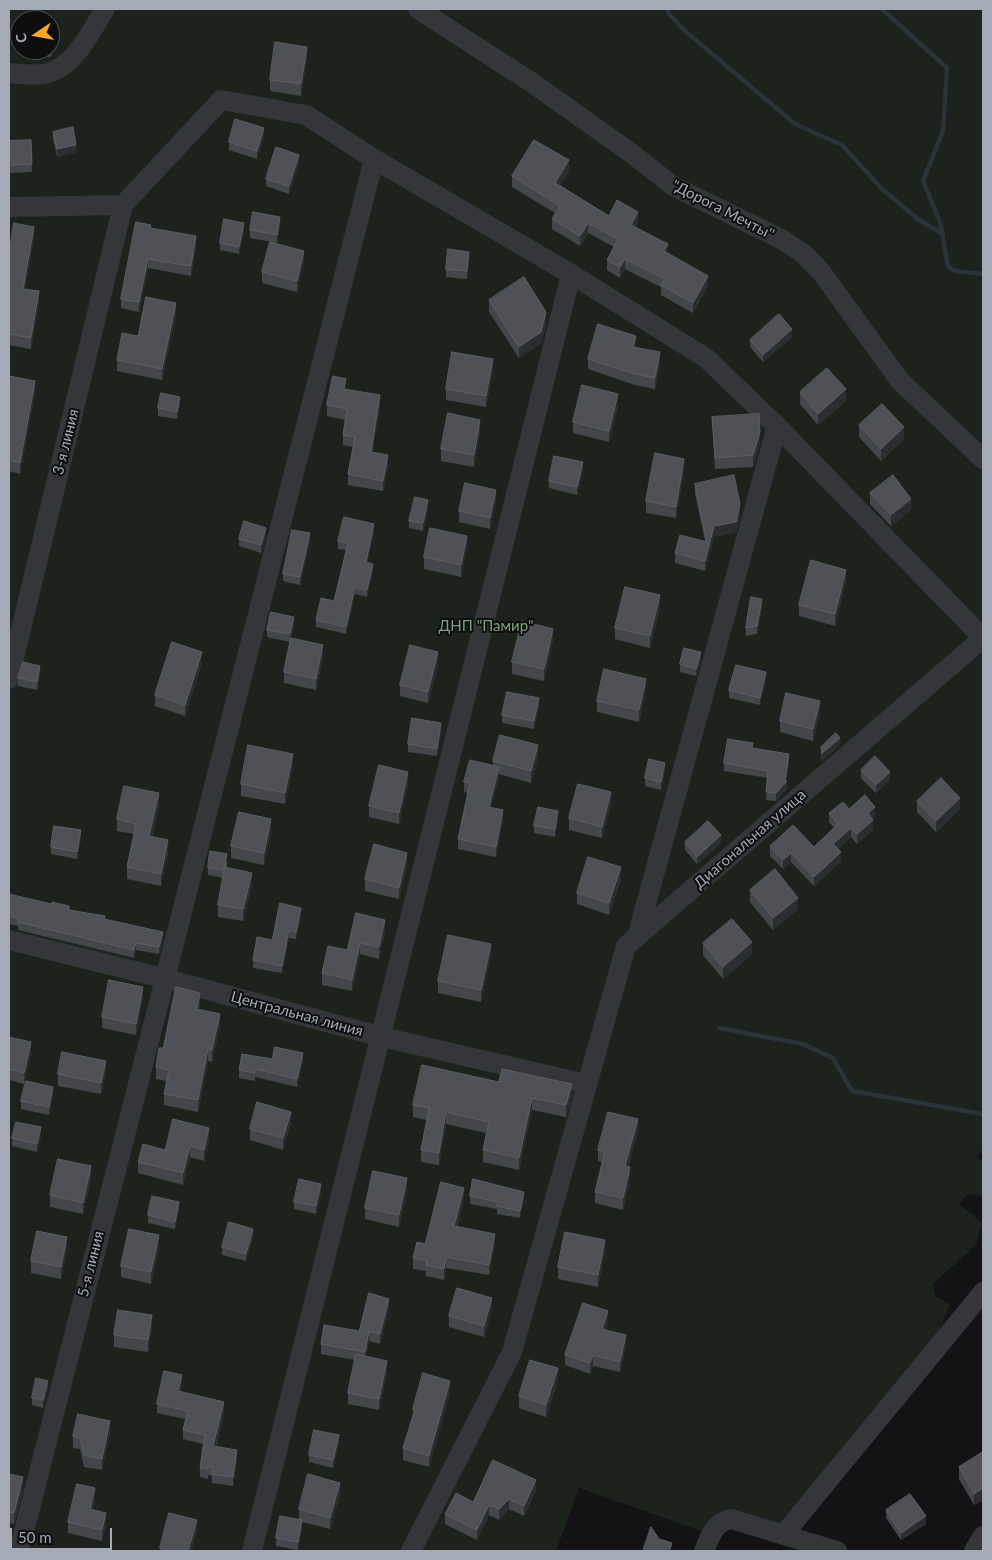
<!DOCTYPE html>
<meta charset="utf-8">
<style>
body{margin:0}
#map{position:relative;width:992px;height:1560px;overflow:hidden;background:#131315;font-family:Lato,sans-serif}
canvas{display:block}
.frame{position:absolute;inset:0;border:10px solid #a4abb6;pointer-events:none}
.north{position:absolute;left:10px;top:10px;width:50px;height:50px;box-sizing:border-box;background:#0e0e10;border:1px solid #4a4d52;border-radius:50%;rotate:258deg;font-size:14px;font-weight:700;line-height:20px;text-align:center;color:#a4abb6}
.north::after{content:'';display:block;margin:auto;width:18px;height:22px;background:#fba626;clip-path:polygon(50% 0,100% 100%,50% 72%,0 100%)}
.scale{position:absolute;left:10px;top:1528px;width:102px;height:22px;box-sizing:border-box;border:2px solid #a4abb6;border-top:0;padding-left:6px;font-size:15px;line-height:18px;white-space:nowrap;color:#a4abb6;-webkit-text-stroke:4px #0e0e10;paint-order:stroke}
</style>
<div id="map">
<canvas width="992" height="1560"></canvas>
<div class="frame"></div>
<div class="north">С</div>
<div class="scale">50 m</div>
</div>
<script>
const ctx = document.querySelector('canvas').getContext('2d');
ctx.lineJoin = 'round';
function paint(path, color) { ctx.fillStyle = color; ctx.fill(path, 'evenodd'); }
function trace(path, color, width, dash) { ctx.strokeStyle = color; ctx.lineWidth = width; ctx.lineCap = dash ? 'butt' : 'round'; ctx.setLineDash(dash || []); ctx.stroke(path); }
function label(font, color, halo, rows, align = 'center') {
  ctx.font = font + ' Lato,sans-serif'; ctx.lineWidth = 4; ctx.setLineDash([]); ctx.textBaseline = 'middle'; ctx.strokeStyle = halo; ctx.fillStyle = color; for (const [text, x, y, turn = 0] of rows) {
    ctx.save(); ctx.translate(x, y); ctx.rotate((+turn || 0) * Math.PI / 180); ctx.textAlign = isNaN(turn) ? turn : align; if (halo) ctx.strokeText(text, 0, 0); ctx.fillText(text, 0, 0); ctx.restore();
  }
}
paint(new Path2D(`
 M9,9H983V1148L977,1158L983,1161V1196L968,1194L959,1204L982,1223L976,1245L933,1284L936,1297L950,1304L928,1359L791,1526L731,1519L710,1534L579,1488L556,1551H9ZM20,20H50V50H20Z`), '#1b231c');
trace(new Path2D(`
 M667,9L669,14L684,30L795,124L842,145L881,188L919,220L943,234
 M882,9L947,68L943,131L923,181L940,222L948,266L955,271L983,274
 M719,1028L803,1044L833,1058L852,1091L983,1114`), '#29333a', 4.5);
trace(new Path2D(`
 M418,9L531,82L631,153L673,186L783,240L804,254L822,273L900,381L983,459
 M9,73C21,74 36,76 48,73C76,65 91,31 105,9
 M9,207L123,205L221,100L306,115L374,159L571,274L706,358L777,426L983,638
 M9,679L123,205
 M637,937L777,426
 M9,940L163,978L382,1037L586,1084
 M784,1534L983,1292
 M19,1551L374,159
 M252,1551L571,274
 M411,1551L512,1352L626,946L983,638
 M704,1551C710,1537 714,1522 731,1519L837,1551
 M974,1551L983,1536`), '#34363a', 20);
paint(new Path2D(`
 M50,36L53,44L51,57L33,54V50H50Z
 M307,58L301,96L270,91V80Z
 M53,132L76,153L57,157L53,139Z
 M264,136L257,159L229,150V142Z
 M31,140L32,172L9,173V141Z
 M299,162L289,194L266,186V179Z
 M569,171L560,185L609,216L638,222L635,228L668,253L708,286L693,313L661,295V287L625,269L620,278L607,270V260L614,247L588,233L580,246L552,229V219L555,213L512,187V176Z
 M280,225L277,243L250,238V230Z
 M151,228L196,246L191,276L148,268L139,312L121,308V299Z
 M244,231L239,254L220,250V243Z
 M34,238L25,289L39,302L31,349L9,345V255Z
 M469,259L467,279L446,277V269Z
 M304,262L297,292L262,283V272Z
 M489,300L546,324L541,343L519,358L489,312Z
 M176,314L162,380L117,371V360L138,336Z
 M792,337L763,362L750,347V340Z
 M636,346V347L660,362L655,389L635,385L588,369V359Z
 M493,370L486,407L446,400V389Z
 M9,376L35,393L20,474L9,471Z
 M346,389L380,406L372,452L388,466L383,491L348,485V474L353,447L343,445V435L345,420L327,416V405Z
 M800,392L846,401L818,425L800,404Z
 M180,404L177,419L158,416V408Z
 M618,406L609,442L573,433V422Z
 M712,417L760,443L753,467L715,469Z
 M859,425L904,439L881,461L859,437Z
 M480,431L474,467L441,461V449Z
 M583,470L577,495L549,488V481Z
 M684,470L676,518L646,513V501Z
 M695,484L740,515L736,532L714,537L705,571L675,563V553L705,541L695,494Z
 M870,493L911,510L891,526L870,504Z
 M496,502L490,529L459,522V511Z
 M428,508L423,531L409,528V521Z
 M374,532L367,562L373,571L367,597L355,594L346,634L316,627V620L334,601L346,550L338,549V541Z
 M266,535L261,553L239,546V539Z
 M310,541L300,585L283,581V574Z
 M467,547L461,577L424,569V557Z
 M846,581L835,626L799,616V605Z
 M660,607L650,648L615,639V628Z
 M762,607L757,634L746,636V628Z
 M294,625L291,638L323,657L316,690L284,683V672L290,642L267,637V630Z
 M553,640L544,681L512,674V662Z
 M701,660L696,676L680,672V664Z
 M202,663L185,716L155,706V695Z
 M438,663L428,703L400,696V685Z
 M40,674L37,690L18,686V678Z
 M766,680L760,705L729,698V690Z
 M646,690L639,722L597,712V701Z
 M539,706L534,729L502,723V715Z
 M820,712L813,741L780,732V721Z
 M441,730L437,756L408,752V744Z
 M840,745L822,761L821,755V747Z
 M753,748L789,761L786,781L787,789L776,801L766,800L768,778L724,771V763Z
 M538,756L531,783L499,774V778L491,807L503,820L496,857L458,849V839L468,793L464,792V782L493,766V761Z
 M293,765L285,804L241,796V784Z
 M665,770L661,790L645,786V778Z
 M861,770L890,780L876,793L861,778Z
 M408,784L399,824L369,817V806Z
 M917,801L960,809L936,832L917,812Z
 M611,804L602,838L569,830V818Z
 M159,805L152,837L168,852L161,886L127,879V867L134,834L117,831V819Z
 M849,809L875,817L872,819L873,830L857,844L851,837L838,849L841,861L814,886L791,862L783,869L770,856V846L814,847L834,828L829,822V813Z
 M558,819L555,837L534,833V826Z
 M271,831L264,865L231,858V846Z
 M81,838L77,859L51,854V847Z
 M685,842L721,843L697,864L685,850Z
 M227,861V867L252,885L243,921L218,917V905L223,878L208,875V868Z
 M407,864L399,899L365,891V879Z
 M621,879L609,915L577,904V893Z
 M750,890L798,909L773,930L750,902Z
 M9,894L105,919L163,940L159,954L136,950L134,958L18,930V926L9,924Z
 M301,916L296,939L289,938L282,973L253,968V960L272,940Z
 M385,931L379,959L360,954L352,991L322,985V973L347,950Z
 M703,943L752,954L723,979L703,955Z
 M491,955L481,1002L438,993V981Z
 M143,998L136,1035L102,1028V1017Z
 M200,1004L199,1010L220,1026L212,1062L208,1061L198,1112L164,1105V1094L167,1081L156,1079V1067L163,1048Z
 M9,1037L31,1054L24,1084L9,1080Z
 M272,1059L303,1061L297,1087L255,1077V1081L239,1078V1070Z
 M106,1072L101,1094L58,1086V1074Z
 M499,1082L572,1096L566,1117L532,1110L519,1170L483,1162V1150L486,1133L446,1124L439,1165L421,1162V1150L427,1120L413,1117V1105Z
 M53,1095L49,1115L21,1109V1101Z
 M291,1123L283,1150L250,1140V1129Z
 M638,1131L628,1167L630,1179L623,1210L595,1203V1192L602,1162L598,1161V1150Z
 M41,1135L37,1152L12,1146V1138Z
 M209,1140L204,1161L190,1157L183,1185L138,1173V1162L165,1150Z
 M91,1178L83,1214L50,1207V1195Z
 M407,1190L399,1227L365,1219V1208Z
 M321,1191L316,1214L294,1209V1202Z
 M470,1196L524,1200L520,1218L497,1214V1209L470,1204Z
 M464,1198L457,1227L495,1244L489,1275L446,1268L444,1280L426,1276V1271L413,1269V1258Z
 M179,1210L175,1229L148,1223V1215Z
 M253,1237L246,1261L222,1255V1247Z
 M159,1247L151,1284L121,1277V1266Z
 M67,1248L61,1279L31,1273V1261Z
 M605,1251L598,1287L558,1279V1267Z
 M389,1308L380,1344L369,1341L366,1357L387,1372L379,1410L348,1404V1393L355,1360L321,1354V1344L359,1331Z
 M492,1309L484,1337L449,1327V1316Z
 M608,1322L605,1330L626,1346L620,1372L593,1366L590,1374L565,1365V1355Z
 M152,1326L148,1352L114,1347V1335Z
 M558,1380L546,1417L519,1408V1396Z
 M182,1384L180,1392L224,1412L216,1447L237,1459L233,1486L212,1483V1476L208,1475V1479L200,1477V1468L203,1444L183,1439V1430L185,1419L157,1413V1404Z
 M48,1389L43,1408L32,1405V1398Z
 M450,1392L429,1467L403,1460V1448L413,1416V1409Z
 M110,1432L102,1470L84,1467L80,1449L73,1448V1436Z
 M339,1442L333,1468L309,1462V1455Z
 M983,1452V1500L974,1505L959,1479V1467Z
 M9,1474L23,1489L14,1524L9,1523Z
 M536,1490L524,1516L509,1509L499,1520L489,1515L477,1540L445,1524V1514L473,1502Z
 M340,1494L330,1529L302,1522V1527L298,1550L276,1546V1538L299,1519V1509Z
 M95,1500L93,1510L106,1525L102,1541L68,1533V1522Z
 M886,1510L926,1524L901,1540L886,1518Z
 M197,1531L191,1551H160V1548Z`), '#44464a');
paint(new Path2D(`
 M53,36V44L51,57V49Z
 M307,47V58L301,96V84Z
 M264,128V136L257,159V151Z
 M76,145V153L57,157V149Z
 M299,155V162L289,194V186Z
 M569,160V171L555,193V183Z
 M638,212V222L631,236V225Z
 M280,217V225L277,243V235Z
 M244,223V231L239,254V247Z
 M588,223V233L580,246V236Z
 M34,227V238L23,300V289Z
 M196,236V246L191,276V266Z
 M668,244V254L664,251Z
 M304,251V262L297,292V281Z
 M469,252V259L467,279V271Z
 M148,259V268L139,312V302Z
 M625,259V269L620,278V267Z
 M708,276V286L693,313V303Z
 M39,291V302L31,349V338Z
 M176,303V314L162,380V369Z
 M546,312V324L541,343L519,358V347Z
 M792,329V337L763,362V355Z
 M636,336V346L633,357V347Z
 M660,352V362L655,389V378Z
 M493,359V370L486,407V396Z
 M35,381V393L20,474V463Z
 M846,389V401L818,425V414Z
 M618,394V406L609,442V431Z
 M380,395V406L371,463V452Z
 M180,397V404L177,419V412Z
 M480,420V431L474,467V455Z
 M904,427V439L881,461V449Z
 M760,432V443L753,467V455Z
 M388,455V466L383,491V481Z
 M684,459V470L676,518V507Z
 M583,462V470L577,495V487Z
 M496,490V502L490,529V518Z
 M911,499V510L891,526V515Z
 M428,500V508L423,531V523Z
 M740,504V515L736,532L714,537L705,571V561L714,526Z
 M374,524V532L366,570V562Z
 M266,528V535L261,553V545Z
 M310,533V541L300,585V577Z
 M467,536V547L461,577V565Z
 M373,564V571L367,597V590Z
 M846,570V581L835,626V614Z
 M355,587V594L346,634V627Z
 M660,595V607L650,648V636Z
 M762,599V607L757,634V626Z
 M294,617V625L290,642V634Z
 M553,629V640L544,681V669Z
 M323,645V657L316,690V679Z
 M202,652V663L185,716V705Z
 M438,652V663L428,703V692Z
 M701,652V660L696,676V669Z
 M40,666V674L37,690V682Z
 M766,672V680L760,705V698Z
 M646,679V690L639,722V710Z
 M539,698V706L534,729V721Z
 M820,701V712L813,741V729Z
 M441,723V730L437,756V749Z
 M840,738V745L822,761V753Z
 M538,745V756L531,783V771Z
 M293,754V765L285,804V793Z
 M789,754V761L785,784L787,781V789L776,801V793L785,781Z
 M665,763V770L661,790V782Z
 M499,767V778L489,817V807Z
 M408,772V784L399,824V813Z
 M890,772V780L876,793V785Z
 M611,792V804L602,838V827Z
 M159,793V805L149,848V836Z
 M960,798V809L936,832V821Z
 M875,807V817L868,823V813Z
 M503,810V820L496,857V847Z
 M558,811V819L555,837V829Z
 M271,819V831L264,865V853Z
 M873,820V830L857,844V834Z
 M851,828V837L833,853V844Z
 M81,830V838L77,859V852Z
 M721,835V843L697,864V857Z
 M168,840V852L161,886V874Z
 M841,852V861L814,886V877Z
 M407,853V864L399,899V888Z
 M791,853V862L783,869V860Z
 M621,867V879L609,915V903Z
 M252,873V885L243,921V909Z
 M798,898V909L773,930V918Z
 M301,908V916L296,939V932Z
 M385,920V931L379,959V947Z
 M289,930V938L282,973V966Z
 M163,932V940L159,954V947Z
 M752,942V954L723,979V967Z
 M136,943V950L134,958V950Z
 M360,943V954L352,991V980Z
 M491,944V955L481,1002V990Z
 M143,987V998L136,1035V1024Z
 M200,993V1004L197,1020V1009Z
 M220,1014V1026L212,1062V1050Z
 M31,1042V1054L24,1084V1073Z
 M208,1049V1061L198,1112V1100Z
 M303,1053V1061L297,1087V1079Z
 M106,1061V1072L101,1094V1083Z
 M572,1084V1096L566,1117V1105Z
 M53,1087V1095L49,1115V1107Z
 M532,1098V1110L519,1170V1158Z
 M291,1112V1123L283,1150V1138Z
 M446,1112V1124L439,1165V1153Z
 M638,1119V1131L625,1178V1166Z
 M41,1127V1135L37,1152V1144Z
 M209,1128V1140L204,1161V1150Z
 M190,1146V1157L183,1185V1173Z
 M91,1166V1178L83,1214V1203Z
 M630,1167V1179L623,1210V1198Z
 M407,1178V1190L399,1227V1215Z
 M321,1184V1191L316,1214V1206Z
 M464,1188V1198L454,1237V1226Z
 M524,1192V1200L520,1218V1211Z
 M179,1202V1210L175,1229V1222Z
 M253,1229V1237L246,1261V1254Z
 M495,1234V1244L489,1275V1265Z
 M159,1235V1247L151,1284V1272Z
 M67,1237V1248L61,1279V1267Z
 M605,1240V1251L598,1287V1275Z
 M446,1257V1268L444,1280V1269Z
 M10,1264V1272L9,1280V1272Z
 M492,1298V1309L484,1337V1326Z
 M389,1299V1308L380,1344V1334Z
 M608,1311V1322L602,1339V1329Z
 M152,1315V1326L148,1352V1340Z
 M369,1331V1341L365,1362V1352Z
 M626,1335V1346L620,1372V1362Z
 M593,1355V1366L590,1374V1363Z
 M387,1361V1372L379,1410V1399Z
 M558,1368V1380L546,1417V1405Z
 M182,1375V1384L178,1401V1391Z
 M48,1381V1389L43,1408V1400Z
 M450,1381V1392L429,1467V1456Z
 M224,1402V1412L213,1456V1446Z
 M110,1421V1432L102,1470V1459Z
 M339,1435V1442L333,1468V1460Z
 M237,1450V1459L233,1486V1477Z
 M23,1477V1489L14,1524V1513Z
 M536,1480V1490L524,1516V1506Z
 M340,1483V1494L330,1529V1518Z
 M95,1488V1500L90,1521V1509Z
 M983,1488V1500L974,1505V1494Z
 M509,1499V1509L499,1520V1509Z
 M489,1505V1515L477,1540V1530Z
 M106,1513V1525L102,1541V1530Z
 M926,1516V1524L901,1540V1533Z
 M197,1520V1531L191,1551H188Z
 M302,1520V1527L298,1550V1542Z
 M672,1543L671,1551H669Z`), '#2c2d30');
const building = new Path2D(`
 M50,36H53L51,49H50Z
 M275,42L307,47L301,84L270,80Z
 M235,119L264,128L257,151L229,142Z
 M73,127L76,145L57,149L53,132Z
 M31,140L32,164L9,165V141Z
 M534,140L569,160L555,183L609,216L617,200L638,212L631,225L668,244L664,251L708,276L693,303L661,285L665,279L625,259L620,267L607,260L618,239L588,223L580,236L552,219L560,206L512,176Z
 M276,147L299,155L289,186L266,179Z
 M253,212L280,217L277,235L250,230Z
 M224,219L244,223L239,247L220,243Z
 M136,222L151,225L150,228L196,236L191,266L148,259L139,302L121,299Z
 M14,223L34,227L23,289L39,291L31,338L9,334V255Z
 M270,242L304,251L297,281L262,272Z
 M448,249L469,252L467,271L446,269Z
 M524,277L546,312L541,332L519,347L489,300Z
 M146,297L176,303L162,369L117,360L122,333L138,336Z
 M779,314L792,329L763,355L750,340Z
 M598,324L636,336L633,347L660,352L655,378L635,374L588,359Z
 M452,352L493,359L486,396L446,389Z
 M827,368L846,389L818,414L800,392Z
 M9,376L35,381L20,463L9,460Z
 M333,376L346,379L344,389L380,395L371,452L388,455L383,481L348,474L355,437L343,435L347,409L327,405Z
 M582,385L618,394L609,431L573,422Z
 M161,393L180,397L177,412L158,408Z
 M882,404L904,427L881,449L859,425Z
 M448,413L480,420L474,455L441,449Z
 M759,414L760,432L753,455L715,458L712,417Z
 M655,453L684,459L676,507L646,501Z
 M554,456L583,462L577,487L549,481Z
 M734,475L740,504L736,522L714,526L705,561L675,553L680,535L707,542L695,484Z
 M893,475L911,499L891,515L870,493Z
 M465,483L496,490L490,518L459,511Z
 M415,497L428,500L423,523L409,521Z
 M344,517L374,524L366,562L373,564L367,590L355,587L346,627L316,620L321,598L334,601L348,543L338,541Z
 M244,521L266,528L261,545L239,539Z
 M430,528L467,536L461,565L424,557Z
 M292,530L310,533L300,577L283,574Z
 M811,560L846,570L835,614L799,605Z
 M625,587L660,595L650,636L615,628Z
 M751,597L762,599L757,626L746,628Z
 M271,612L294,617L290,634L267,630Z
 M522,621L553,629L544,669L512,662Z
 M291,638L323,645L316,679L284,672Z
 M172,642L202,652L185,705L155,695Z
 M410,645L438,652L428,692L400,685Z
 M684,648L701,652L696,669L680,664Z
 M23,662L40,666L37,682L18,678Z
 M736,665L766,672L760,698L729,690Z
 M604,669L646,679L639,710L597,701Z
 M507,692L539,698L534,721L502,715Z
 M786,693L820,701L813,729L780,721Z
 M412,718L441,723L437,749L408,744Z
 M836,733L840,738L822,753L821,747Z
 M500,735L538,745L531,771L493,761Z
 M728,739L753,743L752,748L789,754L785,781H787L776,793L766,792L768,771L724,763Z
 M248,745L293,754L285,793L241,784Z
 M875,756L890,772L876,785L861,770Z
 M649,759L665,763L661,782L645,778Z
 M470,760L499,767L489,807L503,810L496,847L458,839L470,783L464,782Z
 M379,765L408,772L399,813L369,806Z
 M941,778L960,798L936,821L917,801Z
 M578,784L611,792L602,827L569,818Z
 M124,786L159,793L149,836L168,840L161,874L127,867L136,824L117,819Z
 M865,795L875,807L868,813L873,820L857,834L851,828L833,844L841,852L814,877L791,853L783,860L770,846L793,825L814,847L838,824L829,813L843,802L849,809Z
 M538,807L558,811L555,829L534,826Z
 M239,812L271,819L264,853L231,846Z
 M708,821L721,835L697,857L685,842Z
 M54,826L81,830L77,852L51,847Z
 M374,844L407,853L399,888L365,879Z
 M210,851L227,854L224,870L208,868Z
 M588,857L621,867L609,903L577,893Z
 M225,867L252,873L243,909L218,905Z
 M775,869L798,898L773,918L750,890Z
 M9,894L51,904L52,902L69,906V910L105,916L104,919L163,932L159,947L136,943L134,950L18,922V918L9,916Z
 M280,903L301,908L296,932L289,930L282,966L253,960L257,937L272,940Z
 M356,913L385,920L379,947L360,943L352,980L322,973L328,946L347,950Z
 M732,919L752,942L723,967L703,943Z
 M448,935L491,944L481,990L438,981Z
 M109,980L143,987L136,1024L102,1017Z
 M176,987L200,993L197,1009L220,1014L212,1050L208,1049L198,1100L164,1094L169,1070L156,1067L159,1048H163Z
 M9,1037L31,1042L24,1073L9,1069Z
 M275,1047L303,1053L297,1079L255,1069V1073L239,1070L242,1054L272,1059Z
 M62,1052L106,1061L101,1083L58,1074Z
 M422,1065L499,1082L502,1069L572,1084L566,1105L532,1098L519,1158L483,1150L489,1122L446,1112L439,1153L421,1150L429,1108L413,1105Z
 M26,1081L53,1087L49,1107L21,1101Z
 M257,1102L291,1112L283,1138L250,1129Z
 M608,1112L638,1119L625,1166L630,1167L623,1198L595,1192L605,1151L598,1150Z
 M173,1119L209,1128L204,1150L190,1146L183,1173L138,1162L143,1144L165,1150Z
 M16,1122L41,1127L37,1144L12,1138Z
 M58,1159L91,1166L83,1203L50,1195Z
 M373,1171L407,1178L399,1215L365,1208Z
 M299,1179L321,1184L316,1206L294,1202Z
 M473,1179L524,1192L520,1211L497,1206L498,1202L470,1196Z
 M441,1182L464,1188L454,1226L495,1234L489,1265L446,1257L444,1269L426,1265L427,1261L413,1258L417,1242L425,1244Z
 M152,1196L179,1202L175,1222L148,1215Z
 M229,1222L253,1229L246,1254L222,1247Z
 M129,1229L159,1235L151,1272L121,1266Z
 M37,1231L67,1237L61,1267L31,1261Z
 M565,1232L605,1240L598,1275L558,1267Z
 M457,1288L492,1298L484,1326L449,1316Z
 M369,1293L389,1299L380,1334L369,1331L365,1352L321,1344L324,1325L359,1331Z
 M583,1303L608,1311L602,1329L626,1335L620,1362L593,1355L590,1363L565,1355Z
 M118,1310L152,1315L148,1340L114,1335Z
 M356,1354L387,1361L379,1399L348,1393Z
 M530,1360L558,1368L546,1405L519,1396Z
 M164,1371L182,1375L178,1391L224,1402L213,1446L237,1450L233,1477L212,1474L213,1467L208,1466V1469L200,1468L205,1435L183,1430L188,1411L157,1404Z
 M423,1373L450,1381L429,1456L403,1448L415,1409H413Z
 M36,1378L48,1381L43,1400L32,1398Z
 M78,1414L110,1421L102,1459L84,1455L80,1438L73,1436Z
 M314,1430L339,1435L333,1460L309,1455Z
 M983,1452V1488L974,1494L959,1467Z
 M493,1460L536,1480L524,1506L509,1499L499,1509L489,1505L477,1530L445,1514L456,1493L473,1502Z
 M9,1474L23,1477L14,1513L9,1512Z
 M308,1474L340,1483L330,1518L299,1509Z
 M77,1484L95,1488L90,1509L106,1513L102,1530L68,1522Z
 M910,1494L926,1516L901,1533L886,1510Z
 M169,1513L197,1520L188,1551H171L160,1548Z
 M280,1516L302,1520L298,1542L276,1538Z
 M651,1527L659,1539L672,1543L669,1551H643Z`);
paint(building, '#4f5156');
trace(building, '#5c5f65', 1);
label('15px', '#a4abb6', '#0e0e10', [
 ["\"Дорога Мечты''",723,210,27],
 ["3-я линия",66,442,-76],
 ["Диагональная улица",750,839,-41],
 ["Центральная линия",297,1014,15],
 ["5-я линия",91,1264,-76]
]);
label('15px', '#7aa27a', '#0e0e10', [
 ["ДНП \"Памир\"",486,626]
]);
</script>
